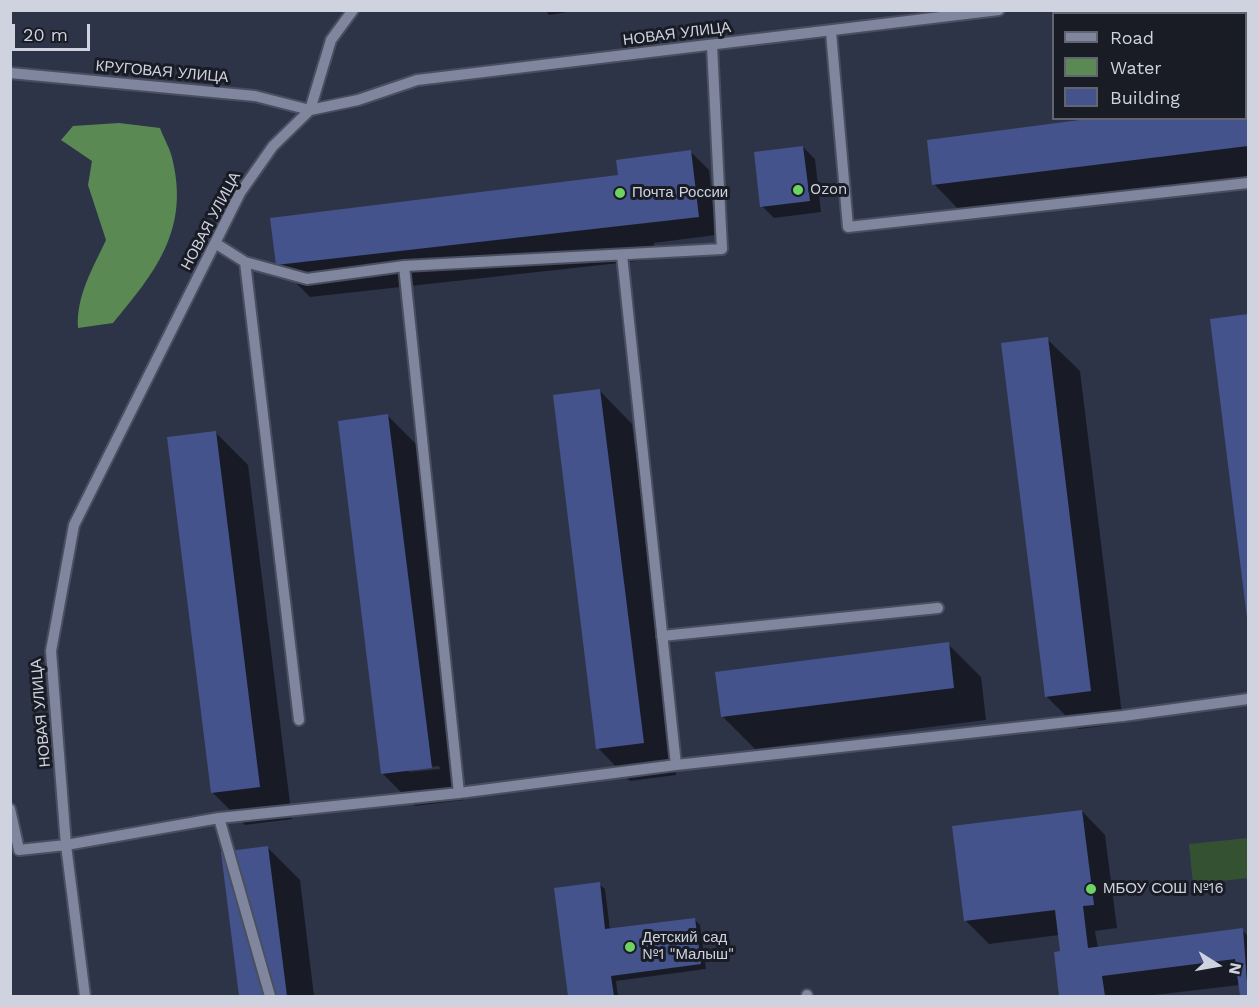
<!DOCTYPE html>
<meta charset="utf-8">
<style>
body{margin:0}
#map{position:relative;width:1259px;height:1007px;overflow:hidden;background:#2e3448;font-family:"Work Sans",sans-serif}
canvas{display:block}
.frame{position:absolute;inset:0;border:12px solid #ced3df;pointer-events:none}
.legend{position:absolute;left:1052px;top:12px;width:195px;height:108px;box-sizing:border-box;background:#191c25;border:2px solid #61656f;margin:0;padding:8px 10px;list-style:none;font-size:18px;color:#ced3df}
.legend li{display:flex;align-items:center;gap:12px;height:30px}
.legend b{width:30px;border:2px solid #61656f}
.north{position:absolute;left:1187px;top:935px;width:60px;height:60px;-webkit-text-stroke:4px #191c25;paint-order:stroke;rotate:101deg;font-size:16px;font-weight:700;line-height:24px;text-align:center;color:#ced3df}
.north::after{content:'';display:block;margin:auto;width:21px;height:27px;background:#ced3df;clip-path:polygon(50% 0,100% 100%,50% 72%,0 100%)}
.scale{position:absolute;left:12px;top:24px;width:78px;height:27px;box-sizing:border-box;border:3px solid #ced3df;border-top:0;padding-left:8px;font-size:18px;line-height:21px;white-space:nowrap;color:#ced3df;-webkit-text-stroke:4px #191c25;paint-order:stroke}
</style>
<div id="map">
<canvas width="1259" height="1007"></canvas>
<div class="frame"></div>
<ul class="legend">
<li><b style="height:8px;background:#7f869e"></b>Road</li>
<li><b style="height:16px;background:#5a8954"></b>Water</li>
<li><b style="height:16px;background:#44538c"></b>Building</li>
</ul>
<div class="north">N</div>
<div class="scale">20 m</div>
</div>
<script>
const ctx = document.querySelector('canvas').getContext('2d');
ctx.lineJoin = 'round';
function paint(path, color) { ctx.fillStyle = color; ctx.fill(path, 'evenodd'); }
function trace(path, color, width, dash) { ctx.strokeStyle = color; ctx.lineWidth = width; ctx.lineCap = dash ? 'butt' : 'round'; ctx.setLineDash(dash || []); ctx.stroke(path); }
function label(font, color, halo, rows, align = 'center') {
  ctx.font = font + ' "Work Sans",sans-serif'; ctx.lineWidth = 6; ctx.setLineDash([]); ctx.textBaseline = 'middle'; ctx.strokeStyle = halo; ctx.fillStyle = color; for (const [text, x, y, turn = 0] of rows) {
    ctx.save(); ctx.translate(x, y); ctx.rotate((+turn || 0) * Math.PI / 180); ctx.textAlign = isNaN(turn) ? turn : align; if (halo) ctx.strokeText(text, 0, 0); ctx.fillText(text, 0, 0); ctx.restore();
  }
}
paint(new Path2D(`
 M1248,838V878L1193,884L1189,844Z`), '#345131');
paint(new Path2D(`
 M119,123L160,128C164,139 171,150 173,162C189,231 154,274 113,323L78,328C76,296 93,268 106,240L88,185L92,161L61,140L73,126Z`), '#5a8954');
paint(new Path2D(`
 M545,10H581L549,15Z
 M1246,101H1248V182L966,217L934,184L1246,118Z
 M803,147L815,159L821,212L774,218L762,206Z
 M691,152L709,170L716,235L654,243L656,259L310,297L278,265L619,176Z
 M1248,316V617L1212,320Z
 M1047,339L1080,371L1123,723L1079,729L1046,696Z
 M600,391L632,424L676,775L630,781L598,748Z
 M388,416L420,448L464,800L415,806L383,774ZM439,766L440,769L409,772V769Z
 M215,432L248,465L292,819L245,825L213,793Z
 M948,644L981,677L986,720L755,749L723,717Z
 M1082,811L1105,835L1117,928L1095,931L1098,948L1242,930L1248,936V996H1241L1240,985L1146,996H1061L1055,953L1063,952L1059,935L989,944L966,921Z
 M267,847L300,880L314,996H241L223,853Z
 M599,884L605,889L610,930L695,920L700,925L706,969L616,981L618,996H570L556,889Z`), '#0007');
paint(new Path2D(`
 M1248,99V146L932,185L927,140L1095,118H1246V100Z
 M803,146L810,201L760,207L754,152Z
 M691,150L699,217L276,265L270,218L618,175L616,160Z
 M1248,314V618H1247L1210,319Z
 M1048,337L1091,691L1045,697L1001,343Z
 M600,389L644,743L596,749L553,395Z
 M388,414L432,768L381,774L338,421Z
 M216,431L260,787L211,793L167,437Z
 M949,642L954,688L721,717L715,672Z
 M1082,810L1094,905L1083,906L1088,948L1243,928L1248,996H1240L1235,959L1102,976L1105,996H1059L1054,952L1060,951L1055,910L964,921L952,826Z
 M268,846L287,996H239L221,852Z
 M600,882L605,929L695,918L701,964L611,976L614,996H568L554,888Z`), '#44538c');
const minor = new Path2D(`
 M831,32L848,227L1248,183
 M10,73L255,96L310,110L331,40L353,10
 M215,243L245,262L299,720
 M622,255L676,765
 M245,262L307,279L404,266L459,793
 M404,266L722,249L712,45
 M662,636L938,608
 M10,809L19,850L66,845L219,818L459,793L676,765L1123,716L1248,699
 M219,818L270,996
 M807,995V996
 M85,996L66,845L51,651L74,525L240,193L273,146L310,110L358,100L417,80L999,10`);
trace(minor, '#4a4f60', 14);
trace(minor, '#7f869e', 10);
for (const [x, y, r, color] of [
 [798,190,6,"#6dd362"],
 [620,193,6,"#6dd362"],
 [1091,889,6,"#6dd362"],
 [630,947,6,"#6dd362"]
]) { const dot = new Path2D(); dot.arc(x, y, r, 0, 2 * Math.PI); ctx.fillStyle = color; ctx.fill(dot); trace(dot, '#191c25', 2); }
label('15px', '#ced3df', '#191c25', [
 ["НОВАЯ УЛИЦА",677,34,-7],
 ["КРУГОВАЯ УЛИЦА",162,72,5],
 ["НОВАЯ УЛИЦА",211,221,-62],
 ["НОВАЯ УЛИЦА",41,713,-95]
]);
label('15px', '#ced3df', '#191c25', [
 ["Ozon",810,190],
 ["Почта России",632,193],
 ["МБОУ СОШ №16",1103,889],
 ["Детский сад",642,938],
 ["№1 \"Малыш\"",642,955]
], 'left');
</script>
